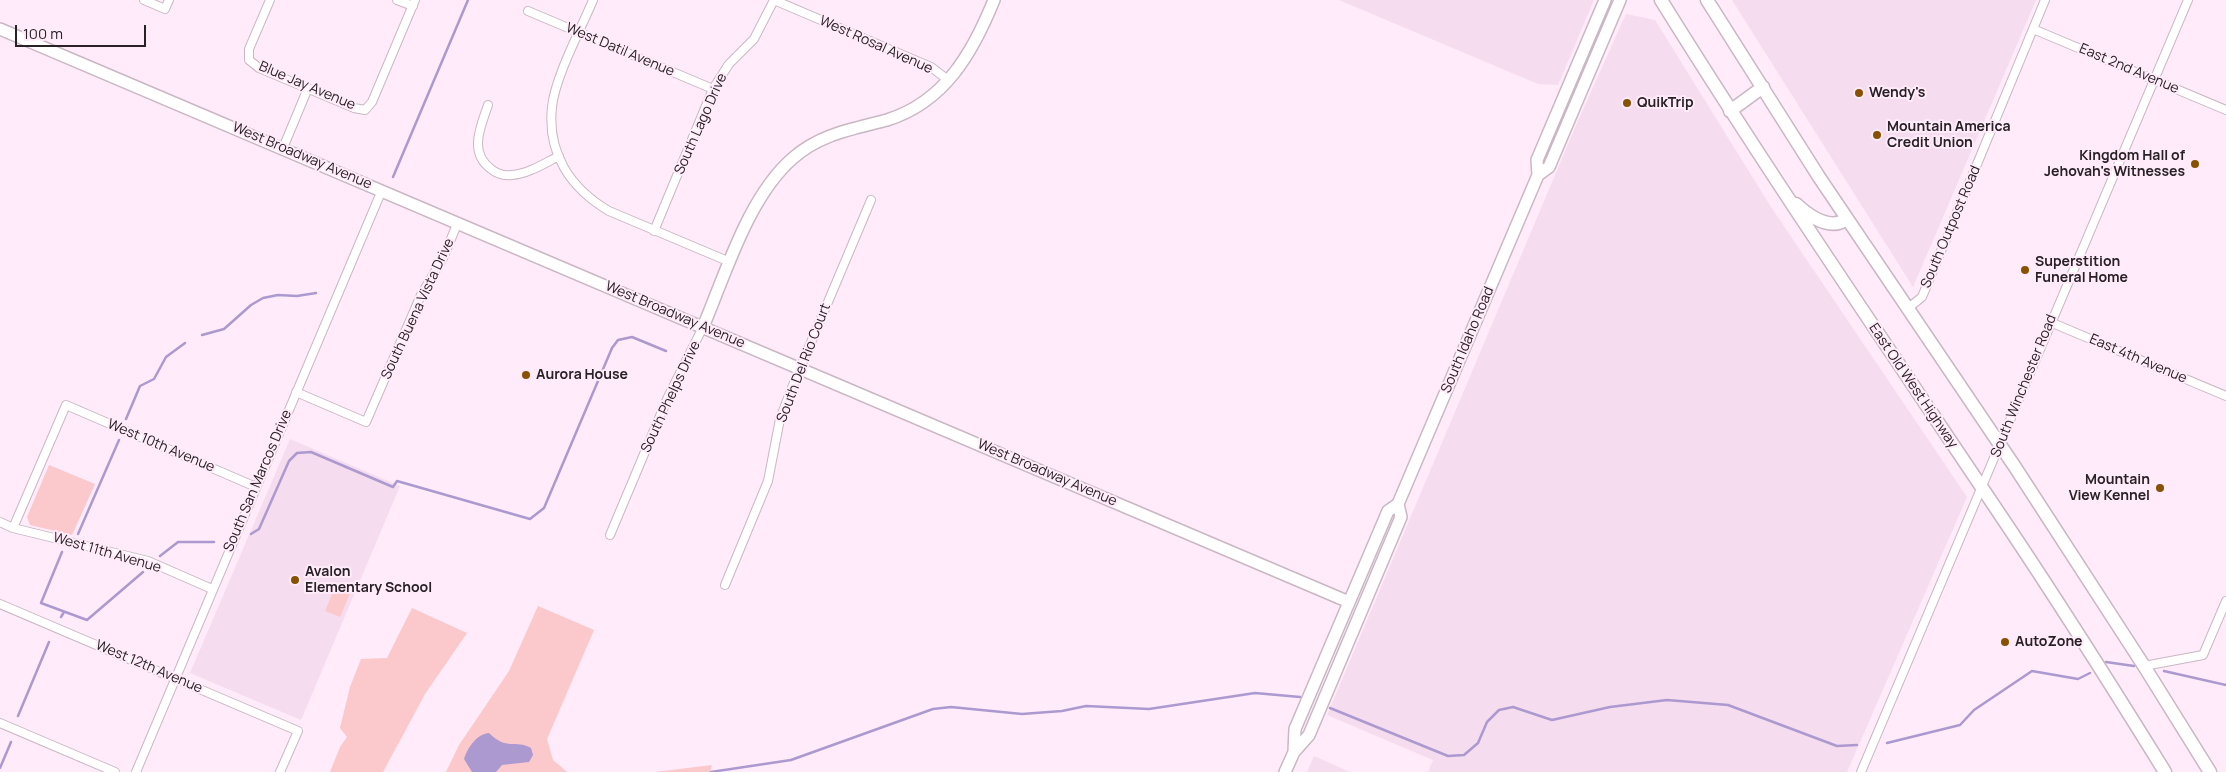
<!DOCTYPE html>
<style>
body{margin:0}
#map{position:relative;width:2226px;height:772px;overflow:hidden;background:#ffebf9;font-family:Manrope,sans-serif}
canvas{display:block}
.scale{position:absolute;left:15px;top:25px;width:131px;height:22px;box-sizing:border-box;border:2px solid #282126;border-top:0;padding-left:6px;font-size:15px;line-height:18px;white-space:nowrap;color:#282126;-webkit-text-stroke:4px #ffebf9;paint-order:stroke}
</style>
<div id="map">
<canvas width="2226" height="772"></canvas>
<div class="scale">100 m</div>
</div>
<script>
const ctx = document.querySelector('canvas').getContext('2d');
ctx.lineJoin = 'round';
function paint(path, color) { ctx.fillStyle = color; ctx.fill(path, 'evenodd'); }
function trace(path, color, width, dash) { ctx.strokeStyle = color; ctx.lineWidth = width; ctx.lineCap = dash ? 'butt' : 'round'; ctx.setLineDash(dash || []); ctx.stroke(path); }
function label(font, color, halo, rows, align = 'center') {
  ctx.font = font + ' Manrope,sans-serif'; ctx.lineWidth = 4; ctx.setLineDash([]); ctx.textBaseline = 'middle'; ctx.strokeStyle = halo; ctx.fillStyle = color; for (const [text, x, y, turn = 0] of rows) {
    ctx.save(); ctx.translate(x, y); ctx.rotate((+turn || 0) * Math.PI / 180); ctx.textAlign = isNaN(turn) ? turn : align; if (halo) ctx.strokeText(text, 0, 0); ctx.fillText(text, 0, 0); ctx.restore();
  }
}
paint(new Path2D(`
 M1339,0H1594L1558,85L1538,84Z
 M1732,0H2036L1913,287Z
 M1626,14L1655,20L1771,207L1967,497L1847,772H1428L1433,760L1327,715L1577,123Z
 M290,439L400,486L301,720L190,673Z
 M1314,756L1350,772H1307Z`), '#f6dcef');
paint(new Path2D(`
 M49,465L95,484L72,535L30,525L27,517Z
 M336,585L351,591L340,617L325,611Z
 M538,606L594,630L547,739L553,760L567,772H446L459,745L509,671Z
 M412,608L467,633L425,694L383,772H330L340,747L347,737L340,728L350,687L361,659L387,658Z
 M712,765L710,772H655Z`), '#fbc8cc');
paint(new Path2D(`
 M489,733C507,751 515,739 531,748L533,755L529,762L502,765L496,772H472L464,759C468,747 477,734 489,733Z`), '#ac99d0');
trace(new Path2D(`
 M393,177L468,0
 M202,335L224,329L251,305L263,298L278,295L297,296L316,293
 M126,419L140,386L154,379L166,357L185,343
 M78,534L119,440
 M251,534L259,529L289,461L297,453L311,452L393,487L397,481L530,519L544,508L612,348L618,340L632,337L666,351
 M62,552L41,603L87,620L143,572
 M160,556L178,542H214
 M61,617L64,612
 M2106,662L2134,666
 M2164,671L2226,685
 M1330,708L1448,756L1464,755L1478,743L1487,722L1499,710L1513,707L1552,720L1610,707L1667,700L1728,705L1837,746L1857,745
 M18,716L49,642
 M1887,743L1960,725L1974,710L2032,671L2078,679L2090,673
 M0,768L11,742
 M711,772L791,760L933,709L951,707L1022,714L1062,711L1086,706L1149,709L1255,693L1300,697`), '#ac99d0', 2.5);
const street = new Path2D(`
 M144,0L165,9L169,0
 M270,0L249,49V60L259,68L354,108L365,110L372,102L415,0
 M397,0L413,6
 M593,0C581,29 555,77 552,107C547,153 570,188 609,211L730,262
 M774,0L931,67L948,80
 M528,11L713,89
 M2033,29L2226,110
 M488,105C481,126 468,152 491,169C497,174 504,176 512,175C528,174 545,163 559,156
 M283,148L308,88
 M654,231L713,89L729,64L754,39L774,0
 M1907,309L1922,297L2045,0
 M2050,322L2226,396
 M296,392L366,422L421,295L443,258L458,222
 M0,522L13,528L148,561L212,589
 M13,528L66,405L256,487
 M610,535L668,397L703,327
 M725,585L768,481L780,419L793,385L871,200
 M0,604L298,731L280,772
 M2144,666L2203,655L2226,601
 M0,723L115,772
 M136,772L382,190
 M1861,772L2188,0`);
const secondary = new Path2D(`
 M0,29L1349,602
 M1538,175L1549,167L1620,0
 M703,327C726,273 748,197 793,158C820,134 853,129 887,120C945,102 973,52 994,0
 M1294,752L1295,729L1388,511L1398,504L1538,175L1537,160L1605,0
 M1285,772L1294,752L1309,735L1401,517L1398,504`);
const primary = new Path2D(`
 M1661,0C1771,177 1889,349 2005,522C2060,604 2113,688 2165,772
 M1707,0L1819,177L2015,467L2144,666L2210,772
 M1730,111L1763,87
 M1796,204C1809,216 1830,231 1847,219`);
trace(street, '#cab7c4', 10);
trace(secondary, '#cab7c4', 14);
trace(primary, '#cab7c4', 15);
trace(street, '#fff', 8);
trace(secondary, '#fff', 11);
trace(primary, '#fff', 12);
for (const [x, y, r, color] of [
 [1859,93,5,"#885100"],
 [1627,103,5,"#885100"],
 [1877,135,5,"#885100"],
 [2195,164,5,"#885100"],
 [2025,270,5,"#885100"],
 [526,375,5,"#885100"],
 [2160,488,5,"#885100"],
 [295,580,5,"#885100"],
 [2005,642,5,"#885100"]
]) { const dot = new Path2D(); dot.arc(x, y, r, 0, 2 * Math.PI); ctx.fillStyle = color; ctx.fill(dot); trace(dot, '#ffebf9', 2); }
label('14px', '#282126', '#ffebf9', [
 ["West Rosal Avenue",876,45,24],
 ["West Datil Avenue",620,50,23],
 ["East 2nd Avenue",2129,69,23],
 ["Blue Jay Avenue",307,86,23],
 ["South Lago Drive",701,124,-66],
 ["West Broadway Avenue",302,156,23],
 ["South Outpost Road",1951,227,-67],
 ["South Buena Vista Drive",418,309,-65],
 ["West Broadway Avenue",675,315,23],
 ["South Idaho Road",1468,340,-67],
 ["East 4th Avenue",2138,359,23],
 ["South Del Rio Court",804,363,-69],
 ["East Old West Highway",1913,386,56],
 ["South Winchester Road",2024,386,-68],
 ["South Phelps Drive",671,397,-65],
 ["West 10th Avenue",161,446,23],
 ["West Broadway Avenue",1047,473,23],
 ["South San Marcos Drive",258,481,-67],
 ["West 11th Avenue",107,553,16],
 ["West 12th Avenue",149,667,23]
]);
label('bold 14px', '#282126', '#ffebf9', [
 ["Wendy's",1869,93],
 ["QuikTrip",1637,103],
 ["Mountain America",1887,127],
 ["Credit Union",1887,143],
 ["Kingdom Hall of",2185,156,"right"],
 ["Jehovah's Witnesses",2185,172,"right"],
 ["Superstition",2035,262],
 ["Funeral Home",2035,278],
 ["Aurora House",536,375],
 ["Mountain",2150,480,"right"],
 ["View Kennel",2150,496,"right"],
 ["Avalon",305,572],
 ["Elementary School",305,588],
 ["AutoZone",2015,642]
], 'left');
</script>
